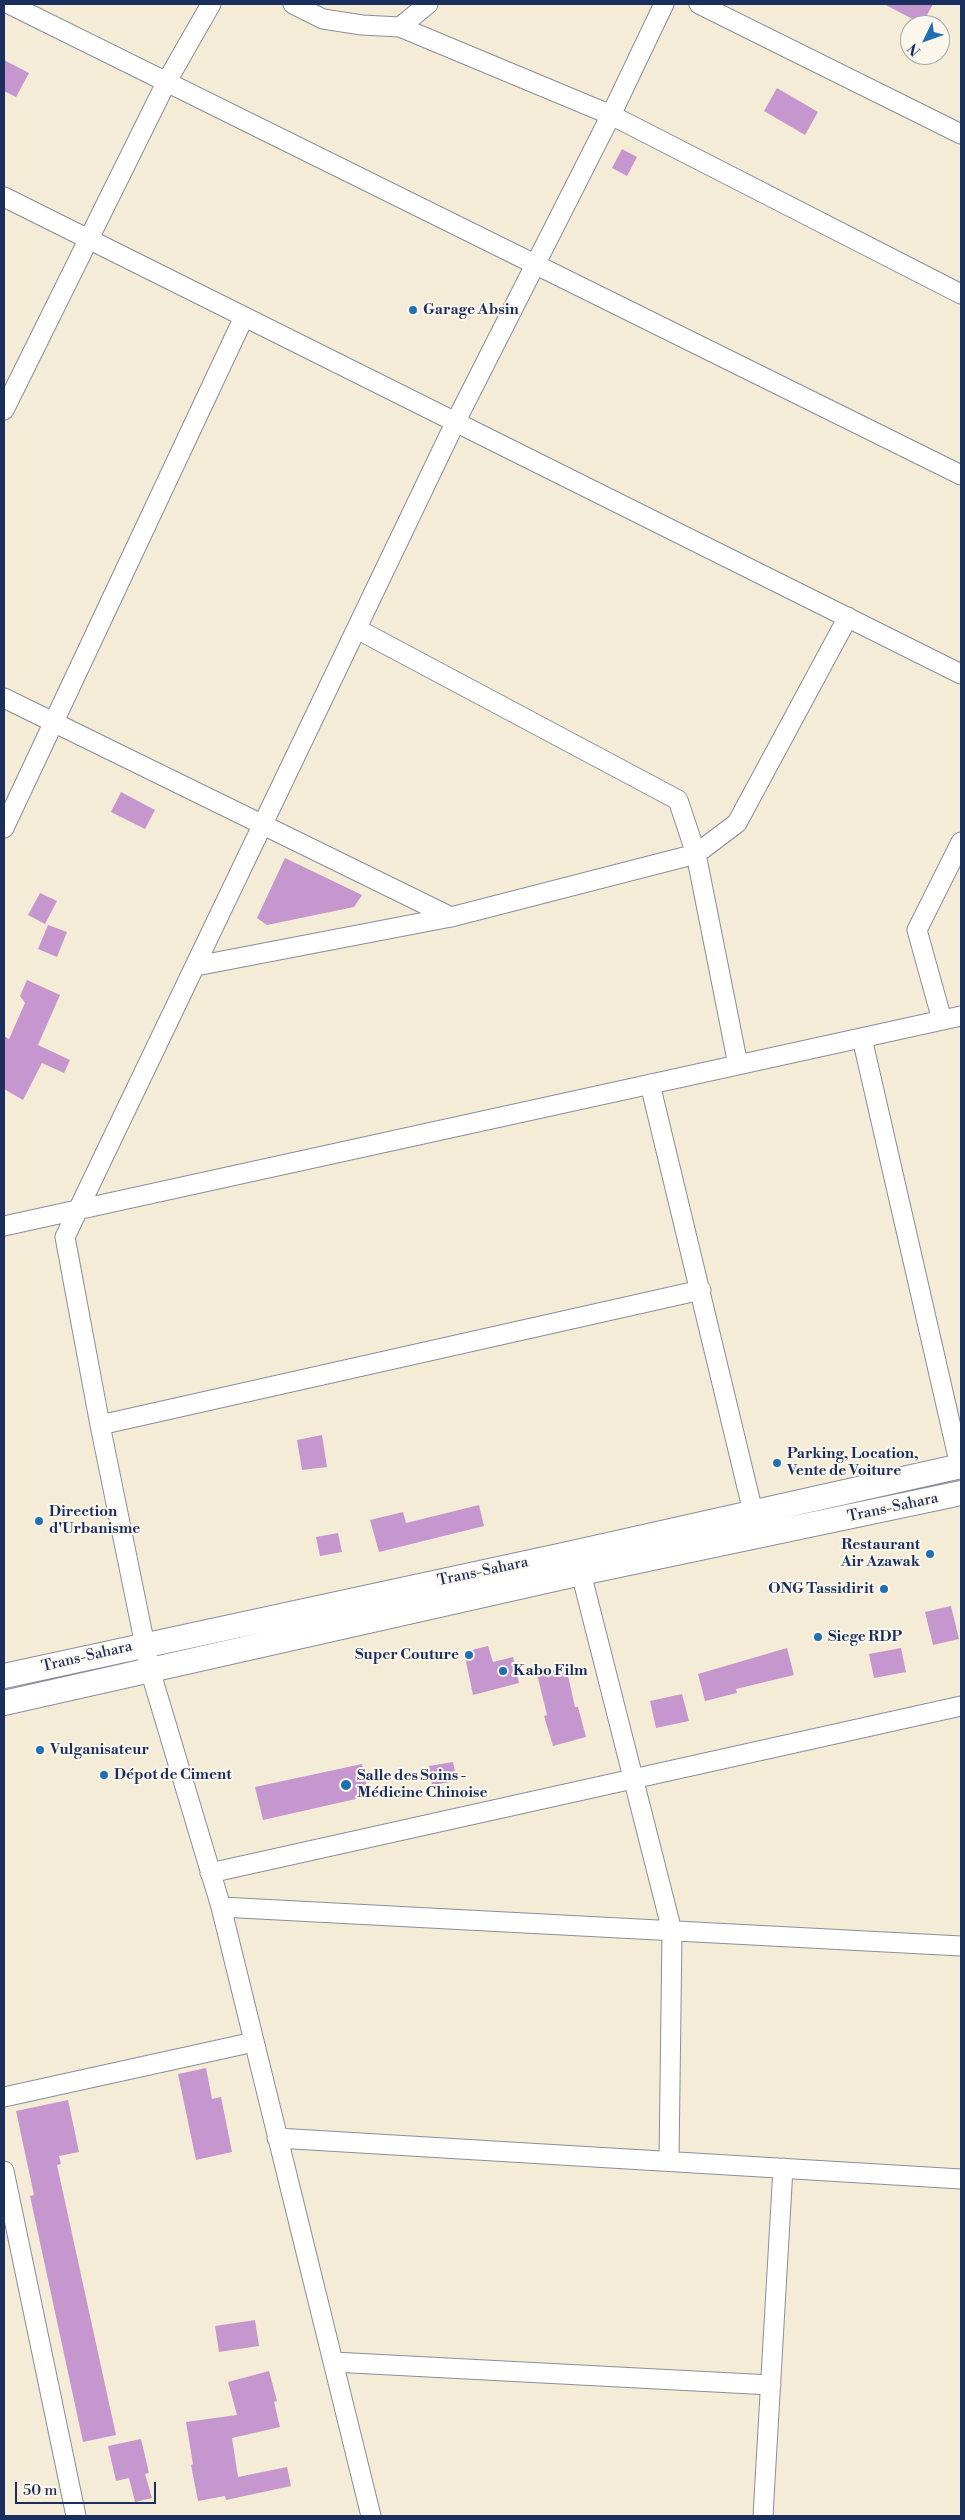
<!DOCTYPE html>
<meta charset="utf-8">
<style>
body{margin:0}
#map{position:relative;width:965px;height:2520px;overflow:hidden;background:#f4ecd7;font-family:"Libre Bodoni",serif}
canvas{display:block}
.frame{position:absolute;inset:0;border:5px solid #1b2f5e;pointer-events:none}
.north{position:absolute;left:900px;top:15px;width:50px;height:50px;box-sizing:border-box;background:#fbf7ec;border:1px solid #a1a7b3;border-radius:50%;rotate:228deg;font-size:14px;font-weight:700;line-height:20px;text-align:center;color:#1b2f5e}
.north::after{content:'';display:block;margin:auto;width:18px;height:22px;background:#1f6fb2;clip-path:polygon(50% 0,100% 100%,50% 72%,0 100%)}
.scale{position:absolute;left:15px;top:2482px;width:141px;height:22px;box-sizing:border-box;border:2px solid #1b2f5e;border-top:0;padding-left:6px;font-size:15px;line-height:18px;white-space:nowrap;color:#1b2f5e;-webkit-text-stroke:4px #fbf7ec;paint-order:stroke}
</style>
<div id="map">
<canvas width="965" height="2520"></canvas>
<div class="frame"></div>
<div class="north">N</div>
<div class="scale">50 m</div>
</div>
<script>
const ctx = document.querySelector('canvas').getContext('2d');
ctx.lineJoin = 'round';
function paint(path, color) { ctx.fillStyle = color; ctx.fill(path, 'evenodd'); }
function trace(path, color, width, dash) { ctx.strokeStyle = color; ctx.lineWidth = width; ctx.lineCap = dash ? 'butt' : 'round'; ctx.setLineDash(dash || []); ctx.stroke(path); }
function label(font, color, halo, rows, align = 'center') {
  ctx.font = font + ' "Libre Bodoni",serif'; ctx.lineWidth = 4; ctx.setLineDash([]); ctx.textBaseline = 'middle'; ctx.strokeStyle = halo; ctx.fillStyle = color; for (const [text, x, y, turn = 0] of rows) {
    ctx.save(); ctx.translate(x, y); ctx.rotate((+turn || 0) * Math.PI / 180); ctx.textAlign = isNaN(turn) ? turn : align; if (halo) ctx.strokeText(text, 0, 0); ctx.fillText(text, 0, 0); ctx.restore();
  }
}
paint(new Path2D(`
 M884,4H933L922,24Z
 M4,60L29,73L16,97L4,91Z
 M777,88L818,112L805,135L764,111Z
 M622,149L637,157L627,176L612,168Z
 M121,792L155,810L145,829L111,812Z
 M285,858L362,895L354,907L267,925L257,918Z
 M40,893L57,901L45,924L28,915Z
 M48,925L67,932L57,957L38,949Z
 M27,980L60,995L38,1045L70,1060L64,1073L42,1063L23,1100L4,1089V1036L9,1039L25,1003L20,996Z
 M322,1435L327,1467L302,1470L297,1440Z
 M479,1505L484,1526L379,1552L370,1520L403,1512L406,1523Z
 M338,1533L342,1552L320,1556L316,1537Z
 M951,1606L959,1639L933,1645L925,1612Z
 M488,1646L493,1662L513,1657L519,1683L473,1695L464,1652Z
 M787,1648L794,1675L736,1689L737,1693L705,1701L698,1674Z
 M901,1648L906,1672L874,1678L869,1654Z
 M566,1667L575,1707H578L586,1737L553,1746L544,1716L547,1715L537,1674Z
 M682,1694L689,1721L656,1728L650,1701Z
 M453,1762L457,1781L432,1785L429,1766Z
 M362,1764L369,1796L263,1820L255,1787Z
 M206,2068L212,2099L221,2097L232,2152L196,2160L178,2074Z
 M68,2100L79,2152L59,2156L61,2164L57,2165L116,2435L83,2442L30,2196L34,2195L16,2111Z
 M255,2320L259,2346L219,2352L215,2326Z
 M269,2371L277,2401L274,2402L280,2427L232,2438L238,2477L287,2467L291,2486L226,2500L225,2496L198,2501L191,2465L193,2464L186,2422L237,2415L228,2382Z
 M141,2439L149,2473L145,2474L152,2498L135,2502L129,2478L116,2481L108,2446Z`), '#c697ce');
const minor = new Path2D(`
 M9,4L961,475
 M293,4L323,19L362,25L400,27L611,115L961,294
 M699,4L961,134
 M400,27L428,4
 M4,197L961,674
 M4,410L167,81L211,4
 M357,629L678,800L696,854L738,1065
 M4,698L451,917
 M4,828L244,317
 M196,966L451,917L696,854L737,823L848,617
 M942,1020L917,930L961,842
 M862,1038L960,1466
 M650,1084L753,1512
 M4,1226L961,1016
 M100,1425L701,1290
 M581,1573L672,1931L669,2161
 M210,1873L961,1706
 M221,1907L961,1946
 M4,2097L254,2042
 M277,2138L961,2179
 M4,2171L76,2516
 M333,2362L771,2385
 M371,2516L221,1907L150,1670L100,1425L65,1237L456,421L611,115L664,4
 M763,2516L783,2168`);
const major = new Path2D(`
 M4,1676L568,1554L961,1466
 M4,1703L581,1573L961,1493`);
trace(minor, '#888e9a', 21);
trace(major, '#888e9a', 26);
trace(minor, '#fff', 19);
trace(major, '#fff', 24);
for (const [x, y, r, color] of [
 [413,310,5,"#1f6fb2"],
 [777,1463,5,"#1f6fb2"],
 [39,1521,5,"#1f6fb2"],
 [930,1554,5,"#1f6fb2"],
 [884,1589,5,"#1f6fb2"],
 [818,1637,5,"#1f6fb2"],
 [469,1655,5,"#1f6fb2"],
 [503,1671,5,"#1f6fb2"],
 [40,1750,5,"#1f6fb2"],
 [104,1775,5,"#1f6fb2"],
 [346,1785,6,"#1f6fb2"]
]) { const dot = new Path2D(); dot.arc(x, y, r, 0, 2 * Math.PI); ctx.fillStyle = color; ctx.fill(dot); trace(dot, '#fbf7ec', 2); }
label('bold 15px', '#1b2f5e', '#fbf7ec', [
 ["Garage Absin",423,310],
 ["Parking, Location,",787,1454],
 ["Vente de Voiture",787,1471],
 ["Direction",49,1512],
 ["d'Urbanisme",49,1529],
 ["Restaurant",920,1545,"right"],
 ["Air Azawak",920,1562,"right"],
 ["ONG Tassidirit",874,1589,"right"],
 ["Siege RDP",828,1637],
 ["Super Couture",459,1655,"right"],
 ["Kabo Film",513,1671],
 ["Vulganisateur",50,1750],
 ["Dépot de Ciment",114,1775],
 ["Salle des Soins -",357,1776],
 ["Médicine Chinoise",357,1793]
], 'left');
label('15px', '#1b2f5e', '#fbf7ec', [
 ["Trans-Sahara",893,1508,-12],
 ["Trans-Sahara",483,1572,-12],
 ["Trans-Sahara",87,1657,-13]
]);
</script>
